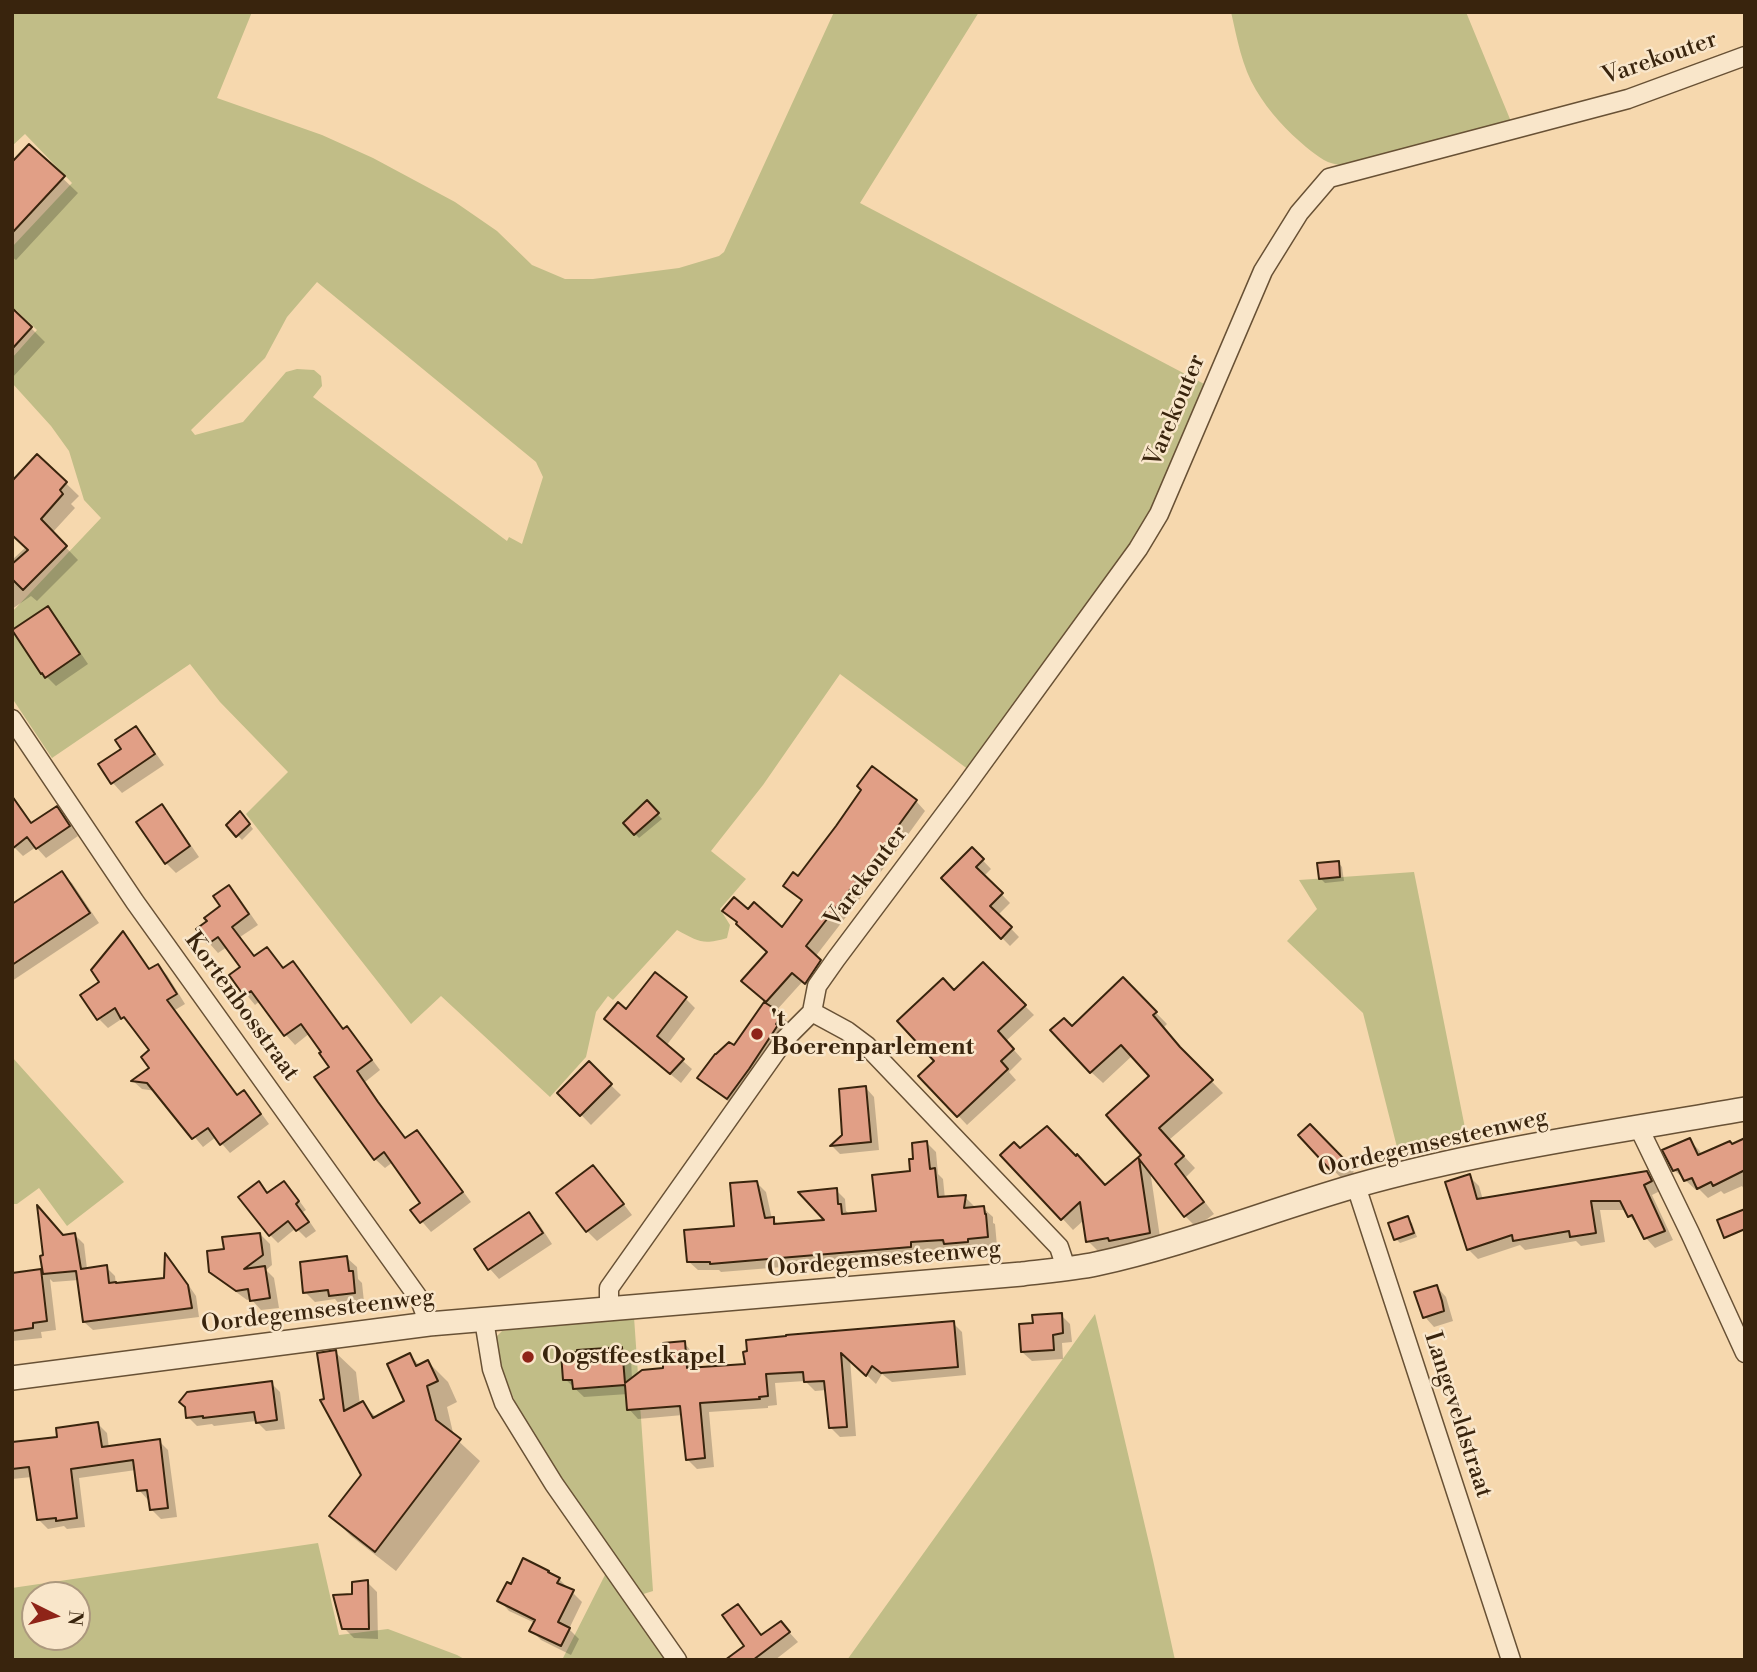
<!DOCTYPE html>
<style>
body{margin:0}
#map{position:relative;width:1757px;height:1672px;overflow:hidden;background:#f6d8ae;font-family:"Libre Bodoni",serif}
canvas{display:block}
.frame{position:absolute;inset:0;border:14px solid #39240d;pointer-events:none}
.north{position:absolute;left:21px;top:1581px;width:70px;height:70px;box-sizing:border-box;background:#f9e6ca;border:2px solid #ac987e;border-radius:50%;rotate:96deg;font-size:19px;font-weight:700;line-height:28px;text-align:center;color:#39240d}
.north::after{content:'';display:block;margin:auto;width:24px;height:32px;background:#8f2418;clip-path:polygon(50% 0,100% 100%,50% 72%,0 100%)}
</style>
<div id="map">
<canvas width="1757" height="1672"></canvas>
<div class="frame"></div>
<div class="north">N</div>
</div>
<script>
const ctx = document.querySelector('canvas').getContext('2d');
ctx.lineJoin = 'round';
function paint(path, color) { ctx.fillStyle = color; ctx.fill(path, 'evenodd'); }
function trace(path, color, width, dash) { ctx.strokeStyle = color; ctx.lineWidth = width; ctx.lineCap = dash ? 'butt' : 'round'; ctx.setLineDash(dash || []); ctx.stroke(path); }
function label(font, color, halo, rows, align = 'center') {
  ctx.font = font + ' "Libre Bodoni",serif'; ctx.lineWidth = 5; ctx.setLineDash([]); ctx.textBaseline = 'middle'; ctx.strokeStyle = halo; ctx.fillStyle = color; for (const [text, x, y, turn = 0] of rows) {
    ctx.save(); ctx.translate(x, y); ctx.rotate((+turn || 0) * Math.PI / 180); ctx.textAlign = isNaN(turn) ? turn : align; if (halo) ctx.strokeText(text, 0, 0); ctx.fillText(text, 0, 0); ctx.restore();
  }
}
paint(new Path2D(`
 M12,12H252L217,98L322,135L373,158L455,202L497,231L532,265L565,279H593L679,268L719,256L724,252L834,12H979L860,203L1208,386L1161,491L1140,533L969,770L840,674L763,785L711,851L746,879L720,909L730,925L727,938C703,945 699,942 677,930L613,1000L608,996L596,1012L586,1057L550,1097L441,996L411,1024L246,814L288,772L220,702L190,664L52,758L12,698V612L101,518L84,500L69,451L51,426L12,383V358L37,330L16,310L12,313V247L72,183L25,134L12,146ZM317,282L536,462L543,477L522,544L509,537L507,541L313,397L322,386L321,376L314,370L297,369L286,372L243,422L195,435L191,430L265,358L287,317Z
 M1231,12H1466L1512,124L1344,165C1327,165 1319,157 1306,147C1287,131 1269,112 1256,90C1242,67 1237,38 1231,12Z
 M1414,872L1468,1143L1400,1159L1363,1013L1287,941L1317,909L1299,880Z
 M12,1057L124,1182L67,1226L39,1188L17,1204H12Z
 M1095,1314L1153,1560L1175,1660H847Z
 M634,1317L653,1591L637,1596L576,1507L520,1414L499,1362L495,1345L497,1336L502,1331L598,1319Z
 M318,1543L339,1635L388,1629L457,1655L466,1660H12V1588ZM35,1595H77V1637H35Z
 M607,1571L668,1660H562Z`), '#c1bd87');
paint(new Path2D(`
 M29,146L78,193L16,260L12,257V164Z
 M12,318L31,328L45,342L12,378Z
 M38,456L79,496L71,504L75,508L52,533L78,560L37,601L31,596L12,609V560L26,547Z
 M48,608L57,618L88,664L56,686L42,672Z
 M136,728L145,738L164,765L122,793L113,783L100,765L123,749Z
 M12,795L32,824L57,808L66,817L78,836L46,858L36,847L23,856L12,845Z
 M916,801L925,811L886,865L815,957L830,972L815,993L803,981L775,1012L770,1030L773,1032L783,1017L791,1025L737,1108L709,1087L699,1077L735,1047L766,1002L769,952L748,911L783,929L803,901L785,886Z
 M647,803L662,819L639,838L625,823Z
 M162,807L171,816L199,857L176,873L166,863Z
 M244,817L253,829L242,840L228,825Z
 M972,849L991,869L984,876L1010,903L998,915L1019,937L1010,946L943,878Z
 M1338,862L1342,867L1344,881L1325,883L1321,879Z
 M62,873L72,883L99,923L12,981V906Z
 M228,887L238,896L258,925L240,937L255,958L267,949L284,969L293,963L302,972L344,1030L347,1028L356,1038L380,1070L365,1082L388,1114L407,1139L417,1132L426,1141L471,1202L431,1232L413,1211L423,1203L393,1162L385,1168L375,1159L323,1053L310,1033L295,1045L286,1035L260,1001L255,1005L231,976L242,967L227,947L218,953L209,943L199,929L223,906Z
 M123,934L132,943L151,970L158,966L167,975L185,1004L175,1010L238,1096L244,1093L253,1102L269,1124L230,1153L216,1137L203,1147L156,1091L142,1089L133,1081L151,1069L152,1051L123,1018L108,1028L99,1019L102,983Z
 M1123,979L1167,1024L1163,1028L1192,1061L1223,1093L1169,1140L1195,1168L1186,1177L1214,1214L1196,1227L1185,1216L1150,1170L1161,1244L1099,1252L1088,1241L1084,1220L1073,1230L1062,1218L1021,1150L1076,1158L1106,1187L1143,1155L1151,1076L1133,1055L1103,1083L1091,1072L1072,1029Z
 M954,992L1012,993L1034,1015L1006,1041L1022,1059L1009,1072L1016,1080L967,1125L921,1076L937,1061Z
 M685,998L695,1008L666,1046L692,1069L681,1083L615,1028L626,1012Z
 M589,1064L621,1095L591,1125L560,1093Z
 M866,1088L874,1097L879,1150L840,1154L832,1146L844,1135Z
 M1310,1126L1354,1172L1344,1181L1300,1135Z
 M1745,1139V1191L1742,1186L1724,1194L1721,1191L1708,1198L1699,1189L1696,1190L1674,1170L1689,1140L1699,1150L1702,1155Z
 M927,1143L936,1152L938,1174L943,1179L945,1199L965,1197L974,1206V1209L983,1208L993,1217V1223L995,1224L997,1246L976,1248V1251L955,1253L950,1248L919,1251V1256L721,1272L719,1270H698L688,1261L736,1228L757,1183L766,1192L772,1219L780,1225L828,1222L836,1190L845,1199L846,1211L851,1215L878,1213L912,1172L915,1161Z
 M593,1167L603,1177L632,1215L597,1241L587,1231Z
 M1646,1172L1656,1182L1660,1191L1652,1195L1673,1240L1655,1248L1646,1238L1639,1226L1629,1216L1626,1210H1600L1605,1242L1581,1246L1576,1241L1525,1250L1520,1245L1478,1259L1468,1249L1469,1176L1479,1186L1483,1200Z
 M259,1184L269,1194L292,1191L306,1210L303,1212L316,1231L306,1238L296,1228L278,1243L270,1235Z
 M529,1215L539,1224L552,1244L499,1279L490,1269L477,1250Z
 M1407,1218L1412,1223L1417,1237L1400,1243L1396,1239Z
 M260,1234L270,1244L272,1265L266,1270L274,1278L279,1308L261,1310L251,1299L247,1300L221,1281L211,1271L226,1250Z
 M75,1235L84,1244L87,1269L106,1267L115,1276L116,1285L165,1279L167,1257L174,1264L196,1296L199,1317L93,1330L84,1322L79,1280L53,1282L50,1279L56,1330L41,1332L42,1338L12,1341V1275L40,1271L45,1275L42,1257L63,1237Z
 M347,1258L357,1267L358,1279L362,1283L364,1302L340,1305L335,1299L315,1302L305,1292Z
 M1437,1287L1446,1297L1453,1321L1434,1327L1425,1317Z
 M1061,1315L1070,1324L1072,1342L1062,1343L1063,1359L1032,1361L1022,1352L1035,1324Z
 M953,1323L962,1332L966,1375L892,1382L882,1374L876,1384L850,1359L856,1436L840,1437L831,1428L827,1390L815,1391L805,1381L775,1383L777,1405L768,1406V1408L709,1412L714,1467L697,1469L687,1459L683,1415L638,1419L629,1409L628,1394L584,1397L565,1379L621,1349L631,1358L632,1380L665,1370L684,1343L693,1353L695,1369L747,1366Z
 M335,1352L356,1372L360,1405L363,1404L377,1418L406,1402L410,1355L420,1366L428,1362L448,1382L457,1402L447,1407L454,1437L480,1461L396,1571L351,1536L331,1516L363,1475L326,1401Z
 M271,1383L280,1392L285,1429L266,1431L256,1421L214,1426L212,1424L197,1426L188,1417Z
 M98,1424L107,1433L109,1448L159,1441L168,1450L177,1517L161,1519L152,1510L150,1499L148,1500L139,1490L136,1470L79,1478L85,1527L67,1529L64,1526L48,1529L38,1519L32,1477L12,1479V1444L59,1438Z
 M559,1579L582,1602L569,1629L579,1639L571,1655L541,1640L532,1631L535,1623L509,1611L500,1601L512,1586Z
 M367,1582L377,1592L378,1639L354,1638L344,1628L354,1596Z
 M738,1606L748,1616L762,1636L781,1623L798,1642L775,1660H735L747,1647Z`), '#0003');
const building = new Path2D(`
 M29,144L65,176L12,233V162Z
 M12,308L32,327L12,349Z
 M37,454L67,482L60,490L63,494L41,519L67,546L23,590L12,579V564L28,550L12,535V481Z
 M48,606L80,654L45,678L42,673L41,674L12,630Z
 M136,726L155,754L111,784L98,764L121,749L115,740Z
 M872,766L917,800L877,855L806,946L821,960L805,984L792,973L766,1002L741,981L767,952L736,924L737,922L722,911L734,897L748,909L754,902L782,927L802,900L783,886L793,872L798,876L836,826L861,790L857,786Z
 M12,796L31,823L57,806L70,826L36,849L27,837L12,849Z
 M647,800L659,813L634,835L623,823Z
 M162,804L190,846L165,864L136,822Z
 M240,811L250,824L236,837L226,825Z
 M972,847L984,859L976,867L1003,893L990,906L1012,927L1001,939L941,878Z
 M1339,861L1340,877L1319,879L1317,863Z
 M62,871L90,913L12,965V904Z
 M229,885L249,914L232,927L254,956L267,947L283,968L293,961L343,1029L347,1026L372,1060L357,1071L378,1102L405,1138L417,1130L463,1192L420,1223L410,1210L420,1203L384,1152L374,1160L314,1077L329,1067L319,1053L321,1052L301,1024L284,1036L251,991L244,996L229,975L240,967L218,937L208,944L196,929L207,921L204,918L220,906L213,896Z
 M123,931L149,969L158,964L177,994L167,1000L237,1095L244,1090L261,1114L220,1145L208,1128L192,1139L147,1083L131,1081L149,1068L141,1057L149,1050L124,1017L121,1019L115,1008L97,1020L80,995L99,982L91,970Z
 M983,962L1026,1005L998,1031L1014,1049L1001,1061L1008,1069L957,1117L918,1076L934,1061L897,1021L943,978L954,990Z
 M655,972L687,997L657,1036L684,1059L670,1074L604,1019L618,1002L626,1009Z
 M1123,977L1157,1012L1153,1015L1180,1047L1213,1080L1159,1128L1184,1156L1175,1164L1204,1202L1184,1217L1139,1159L1150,1233L1109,1241L1108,1238L1086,1242L1080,1202L1061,1220L1000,1155L1014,1142L1020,1148L1047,1126L1076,1156L1077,1154L1105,1185L1141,1155L1106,1115L1149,1076L1121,1045L1090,1073L1050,1030L1064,1018L1072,1026Z
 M764,1002L783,1014L776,1024L778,1025L749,1069L727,1099L697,1078L715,1054H716L729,1042L734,1045Z
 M589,1061L612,1084L580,1116L557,1093Z
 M866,1086L871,1142L830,1146L842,1135L839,1089Z
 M1310,1124L1346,1161L1333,1173L1298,1135Z
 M1690,1138L1698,1155L1730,1141L1732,1144L1745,1138V1170L1713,1186L1711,1182L1697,1189L1692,1178L1684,1181L1678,1169L1673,1171L1662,1150Z
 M927,1141L930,1169L935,1168L938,1197L966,1195L964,1208L984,1206L985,1214H986L988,1237L968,1239V1242L944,1244L943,1240L911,1242V1247L792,1257L710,1264V1262H687L684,1230L734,1226L730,1183L757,1181L765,1218L774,1217V1224L824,1220L798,1192L837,1188L838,1204H841L842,1214L876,1211L872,1175L910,1171L909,1159H913L912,1143Z
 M593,1165L624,1204L586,1232L556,1193Z
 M1647,1171L1652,1181L1644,1185L1665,1231L1644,1239L1632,1215L1628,1217L1620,1201H1591L1596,1233L1570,1237L1569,1231L1513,1241L1512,1235L1467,1250L1445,1182L1470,1174L1477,1199Z
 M259,1181L267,1193L284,1181L299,1201L296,1204L309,1222L296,1231L288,1221L269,1236L238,1197Z
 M37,1205L63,1235L75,1233L81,1269L107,1265L109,1283L116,1282V1283L164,1278L165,1253L188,1285L192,1308L83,1322L76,1271L43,1274L40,1256L43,1255Z
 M1745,1209V1229L1724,1238L1717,1220Z
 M529,1212L543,1233L488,1270L474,1249Z
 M1408,1216L1414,1233L1394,1240L1388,1223Z
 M260,1233L263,1255L244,1269L265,1266L270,1298L250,1301L248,1289L236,1291L209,1272L207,1251L224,1249L222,1237Z
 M347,1256L349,1271H353L355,1293L329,1296L328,1290L303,1293L300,1262Z
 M41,1269L47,1321L33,1323V1328L12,1331V1273Z
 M1437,1285L1442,1301L1444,1311L1423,1318L1414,1292Z
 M1062,1313L1063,1333L1053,1335L1054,1350L1021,1352L1019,1324L1033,1323L1032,1315Z
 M954,1321L958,1367L881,1373L872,1366L866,1376L841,1353L847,1427L829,1428L824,1381L804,1382L803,1372L766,1374L768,1396L759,1397L760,1399L700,1403L705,1458L686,1460L680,1406L627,1410L625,1385L573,1389L572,1380H563L561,1353L577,1352V1350L622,1347L625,1383L642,1370L663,1368V1343L685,1341L687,1368L745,1364L743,1352L747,1351L746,1340L786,1336V1335Z
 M336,1350L344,1411L363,1401L373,1418L404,1401L387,1364L410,1353L416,1366L428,1360L438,1381L427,1386L436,1420L461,1439L375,1552L329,1516L361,1475L320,1400L324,1399L317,1353Z
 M272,1381L277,1420L256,1423L254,1412L203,1418V1416L186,1418L185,1407L179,1402L187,1392Z
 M98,1422L102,1447L160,1439L168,1508L150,1510L147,1490L137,1491L133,1460L71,1469L77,1518L56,1521V1518L37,1520L29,1467L12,1469V1442L57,1437L56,1428Z
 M523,1558L549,1571L548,1572L560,1578L557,1583L574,1590L558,1622L570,1628L561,1646L529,1631L535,1620L497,1601L507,1582L511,1584Z
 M368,1580L369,1629H342L333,1595L352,1594V1582Z
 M738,1604L761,1635L781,1621L790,1632L753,1660H725L744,1646L722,1615Z`);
paint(building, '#e19f86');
trace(building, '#39240d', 2);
const minor = new Path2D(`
 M12,719L135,902L420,1300L429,1324
 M812,1012L847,1031L867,1046L1059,1247L1066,1268
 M1638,1126L1690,1233L1745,1353
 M1356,1186L1511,1660
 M609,1310V1288L785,1039L812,1012L817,986L836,959L962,791L1138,549L1159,514L1263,271L1299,213L1329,178L1628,99L1745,56
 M484,1320L492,1369L504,1403L554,1484L677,1660`);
const tertiary = new Path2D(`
 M12,1378L429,1324L1022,1274C1046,1271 1072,1269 1096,1264C1184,1245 1268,1211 1355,1186C1482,1150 1614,1132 1745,1109`);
trace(minor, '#685135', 21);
trace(tertiary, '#685135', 26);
trace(minor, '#f9e6ca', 18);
trace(tertiary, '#f9e6ca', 23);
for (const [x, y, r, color] of [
 [757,1034,7,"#8f2418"],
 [528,1357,7,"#8f2418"]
]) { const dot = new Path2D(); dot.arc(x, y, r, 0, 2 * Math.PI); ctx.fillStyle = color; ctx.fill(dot); trace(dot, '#f9e6ca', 2.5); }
label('24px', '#39240d', '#f9e6ca', [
 ["Varekouter",1660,59,-19],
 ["Varekouter",1176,411,-67],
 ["Varekouter",867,877,-53],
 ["Kortenbosstraat",241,1007,54],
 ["Oordegemsesteenweg",1433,1144,-13],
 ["Oordegemsesteenweg",884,1260,-5],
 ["Oordegemsesteenweg",318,1312,-7],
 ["Langeveldstraat",1457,1415,72]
]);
label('bold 24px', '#39240d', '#f9e6ca', [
 ["'t",771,1020],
 ["Boerenparlement",771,1048],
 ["Oogstfeestkapel",542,1357]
], 'left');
</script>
